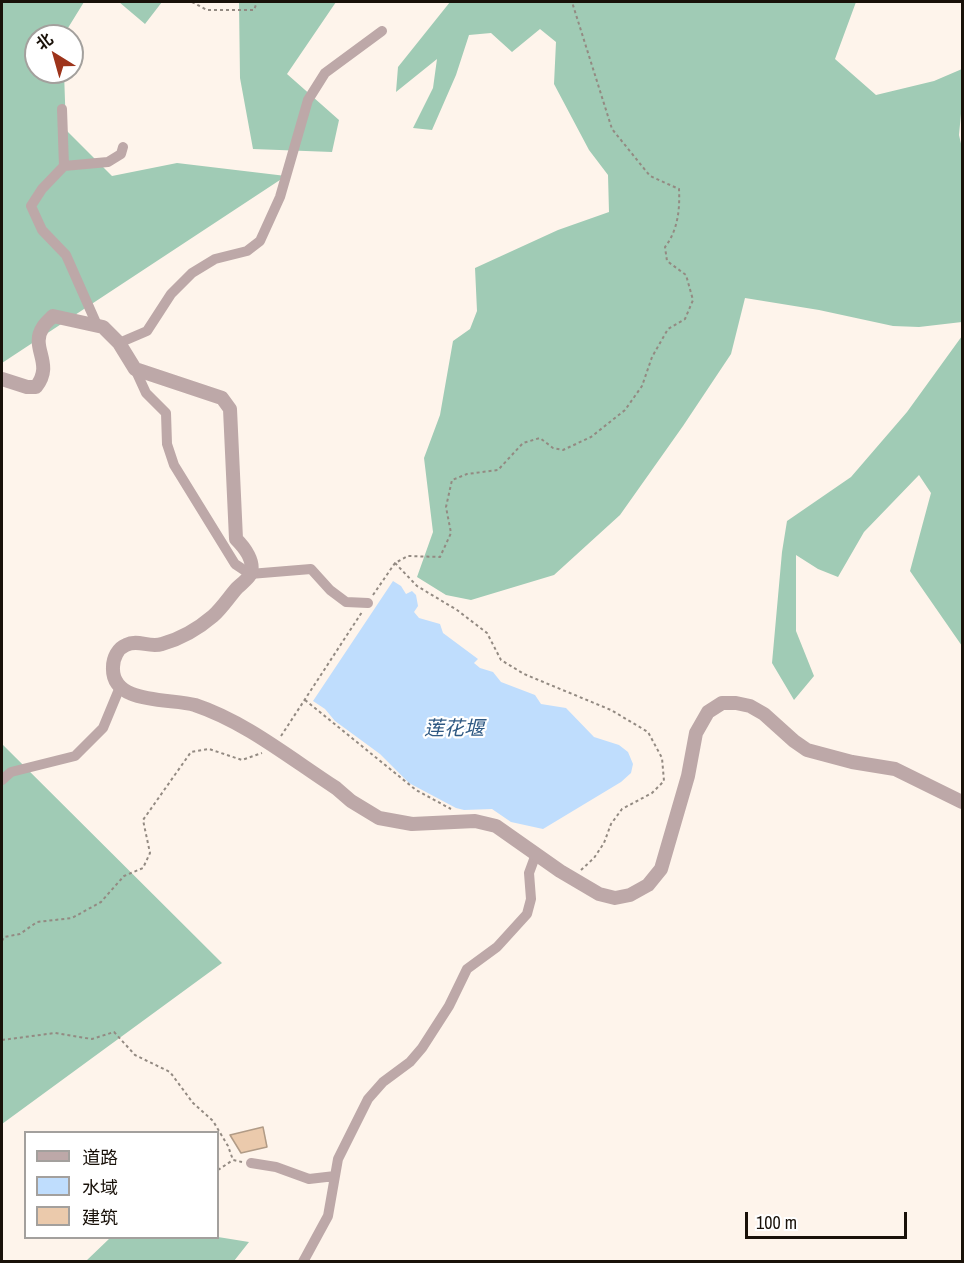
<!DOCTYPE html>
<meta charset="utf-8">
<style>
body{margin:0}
#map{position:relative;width:964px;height:1263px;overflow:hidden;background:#fef4eb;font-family:"Archivo Narrow","Noto Sans SC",sans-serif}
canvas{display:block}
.frame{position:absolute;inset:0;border:3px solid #191109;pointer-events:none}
.legend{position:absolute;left:24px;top:1131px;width:195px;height:108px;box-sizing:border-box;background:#fff;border:2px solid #a3a09d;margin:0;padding:8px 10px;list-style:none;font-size:18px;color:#191109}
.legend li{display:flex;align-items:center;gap:12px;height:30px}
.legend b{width:30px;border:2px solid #a3a09d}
.north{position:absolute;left:24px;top:24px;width:60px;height:60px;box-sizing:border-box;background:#fff;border:2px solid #a3a09d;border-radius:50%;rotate:323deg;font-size:16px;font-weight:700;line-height:24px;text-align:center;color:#191109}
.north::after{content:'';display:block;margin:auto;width:21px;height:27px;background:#9d341b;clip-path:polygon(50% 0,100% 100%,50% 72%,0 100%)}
.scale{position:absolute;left:745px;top:1212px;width:162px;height:27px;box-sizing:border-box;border:3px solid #191109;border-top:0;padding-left:8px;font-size:18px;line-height:21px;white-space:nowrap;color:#191109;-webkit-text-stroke:4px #fff;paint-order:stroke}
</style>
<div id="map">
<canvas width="964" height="1263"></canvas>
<div class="frame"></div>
<ul class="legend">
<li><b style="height:8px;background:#bda8a8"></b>道路</li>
<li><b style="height:16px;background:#bfddfd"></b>水域</li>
<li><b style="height:16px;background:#ebcaac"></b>建筑</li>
</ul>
<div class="north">北</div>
<div class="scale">100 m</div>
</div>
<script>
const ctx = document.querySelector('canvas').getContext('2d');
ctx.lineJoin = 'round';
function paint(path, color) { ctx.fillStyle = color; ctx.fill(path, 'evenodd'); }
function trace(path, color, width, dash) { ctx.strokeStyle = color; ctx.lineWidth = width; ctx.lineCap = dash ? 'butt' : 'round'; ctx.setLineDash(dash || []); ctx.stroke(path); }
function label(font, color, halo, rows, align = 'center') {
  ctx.font = font + ' "Archivo Narrow","Noto Sans SC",sans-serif'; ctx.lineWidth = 4.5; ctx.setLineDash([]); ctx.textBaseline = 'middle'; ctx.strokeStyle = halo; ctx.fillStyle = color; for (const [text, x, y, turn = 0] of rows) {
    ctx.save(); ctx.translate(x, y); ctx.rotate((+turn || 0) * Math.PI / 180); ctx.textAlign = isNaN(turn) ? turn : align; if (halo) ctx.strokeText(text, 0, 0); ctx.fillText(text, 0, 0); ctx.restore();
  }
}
paint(new Path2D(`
 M2,2H84L63,36H36V72H64L66,130L112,176L177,163L286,176L2,363Z
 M119,2H162L145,24Z
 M239,2H336L287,74L339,120L332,152L253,149L240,78Z
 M450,2H856L835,59L876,95L934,81L962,69V103L959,135L962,148V322L919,327L893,326L819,310L745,298L731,354L683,426L620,515L554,575L471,600L446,595L417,577L433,532L424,458L440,415L453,341L470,329L477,311L475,268L558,230L609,212L608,175L589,150L554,84L556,42L540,29L512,52L491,33L469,35L456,75L432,130L413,128L433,88L437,59L396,92L398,67Z
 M962,336V646L910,571L931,493L919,475L864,532L838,577L818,569L796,555V631L814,676L794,700L772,663L782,552L787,521L851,477L907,412Z
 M2,744L222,963L2,1124Z
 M218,1237L249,1242L234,1261H86L110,1238Z`), '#a0cbb5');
paint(new Path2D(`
 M393,581L401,586L406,594L412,591L416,595L418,606L414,612L419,618L440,624L443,633L478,659L474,663L480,668L493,672L501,682L535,695L541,704L566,708L594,737L619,745L628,752L633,764L631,773L621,782L543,829L511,822L492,809L464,810L456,808L409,783L380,754L335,721L325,709L313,701Z`), '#bfddfd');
const building = new Path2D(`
 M263,1127L267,1147L241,1153L230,1135Z`);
paint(building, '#ebcaac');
trace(building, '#b19b86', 1.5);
trace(new Path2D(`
 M192,2L207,10H254L257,2
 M395,563L417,586L457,610L487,633L501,660L524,674L611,710L648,732L662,758L664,781L652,793L622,809L611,824L604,843L594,858L581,870
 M373,595L395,563L408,556L440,557L451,533L446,507L452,480L467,474L498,470L523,443L540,438L553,448L563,450L591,437L625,410L642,386L652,357L668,329L685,319L693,300L686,275L667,261L665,247C678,230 680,209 679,189L650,176L612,129L572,2
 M305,700L416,790L451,809
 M281,736L362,612
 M2,941L4,937L20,934L37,922L72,918L101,902L124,876L143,868L150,853L143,820L191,752L209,749L242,760L262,753
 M2,1040L55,1033L92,1039L114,1032L135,1055L170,1072L193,1103L213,1121L228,1146L233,1160L242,1162
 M218,1170L233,1160`), '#938a82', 2, [3, 3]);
trace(new Path2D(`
 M62,109L64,166
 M97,325L66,255L42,230L31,206L42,189L64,166L108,162L121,154L123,147
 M119,343L147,331L171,294L192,273L215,259L247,251L260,241L280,197L308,100L325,73L382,31
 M135,369L146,393L166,413L167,444L174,465L235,564L250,574L311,569L330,590L346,602L368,603
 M2,780L11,772L75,756L103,728L120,687
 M251,1163L276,1167L309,1179L335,1176
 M303,1262L328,1216L338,1159L368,1099L383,1082L410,1062L422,1048L449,1006L467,969L497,947L527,914L531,899L529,873L536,854`), '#bda8a8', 10);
trace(new Path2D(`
 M2,379L27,387H36C55,363 29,348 43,327C45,323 50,319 53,316L103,327L119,343L135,369L222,398L230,409L236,539C244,547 256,562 250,575C247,580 241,584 237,588C229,597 222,608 213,616C199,628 180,639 162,644C149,648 138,639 126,645C118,648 113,658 113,667C111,705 171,698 195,705C246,722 291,759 336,788L351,801L379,818L412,824L475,821L496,826L560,871L599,894L615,898L630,895L648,885L661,869L688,776L696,733L708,712L722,703H736L750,706L764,714L794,741L807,750L852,762L895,769L962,802`), '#bda8a8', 14);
label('italic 20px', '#2f5983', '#fff', [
 ["莲花堰",454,730]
]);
</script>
